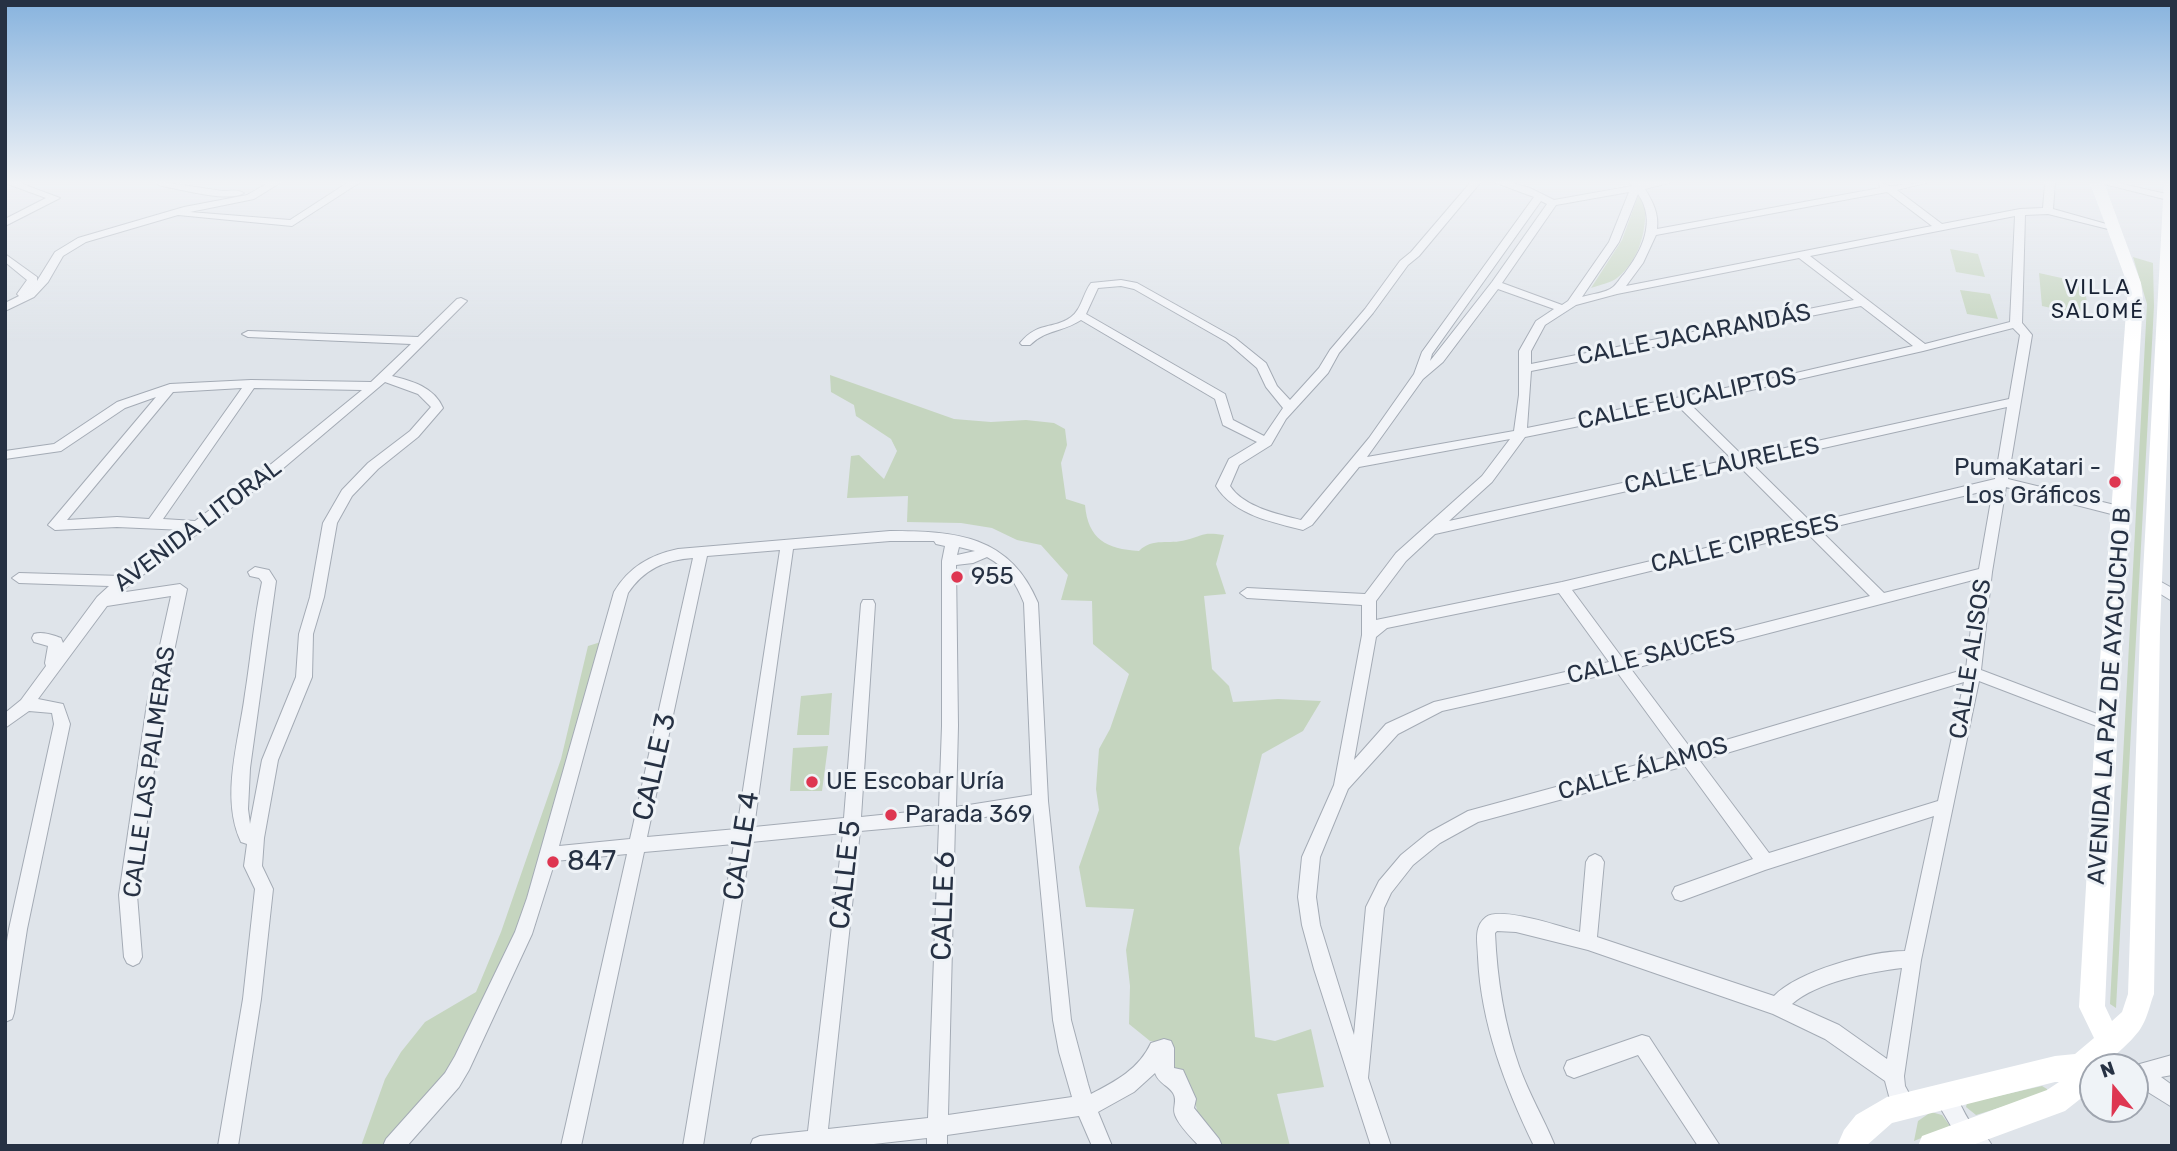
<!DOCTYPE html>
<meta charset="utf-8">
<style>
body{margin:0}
#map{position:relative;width:2177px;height:1151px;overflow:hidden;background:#dfe4ea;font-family:Rubik,sans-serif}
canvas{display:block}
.frame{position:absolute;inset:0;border:7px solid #263143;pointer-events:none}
.north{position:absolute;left:2079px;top:1053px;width:70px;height:70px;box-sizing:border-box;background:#eff3f7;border:2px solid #9fa5af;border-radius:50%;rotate:341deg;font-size:19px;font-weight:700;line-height:28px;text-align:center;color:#263143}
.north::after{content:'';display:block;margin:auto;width:24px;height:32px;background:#de3651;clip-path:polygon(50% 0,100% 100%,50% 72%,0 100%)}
</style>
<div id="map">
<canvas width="2177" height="1151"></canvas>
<div class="frame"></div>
<div class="north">N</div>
</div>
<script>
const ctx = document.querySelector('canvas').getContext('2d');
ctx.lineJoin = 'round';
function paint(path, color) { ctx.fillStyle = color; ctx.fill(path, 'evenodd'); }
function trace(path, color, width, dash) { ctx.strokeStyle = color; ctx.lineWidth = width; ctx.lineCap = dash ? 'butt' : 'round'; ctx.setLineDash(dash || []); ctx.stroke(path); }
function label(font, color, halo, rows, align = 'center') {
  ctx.font = font + ' Rubik,sans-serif'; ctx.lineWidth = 6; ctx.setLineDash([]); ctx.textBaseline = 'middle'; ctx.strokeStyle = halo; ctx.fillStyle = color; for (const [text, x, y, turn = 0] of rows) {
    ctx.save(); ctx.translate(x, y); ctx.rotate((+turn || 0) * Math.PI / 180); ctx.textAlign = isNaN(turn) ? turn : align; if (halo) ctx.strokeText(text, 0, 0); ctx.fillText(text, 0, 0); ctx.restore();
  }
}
paint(new Path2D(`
 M1638,196L1645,203C1647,229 1640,260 1617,278C1611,283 1599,285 1591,288L1622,240Z
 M1950,249L1978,254L1985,277L1956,272Z
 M2133,257L2153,263L2154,306L2116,1008L2110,1004L2147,304Z
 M2039,273L2084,283L2089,316L2042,306Z
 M1960,290L1990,294L1998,319L1967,314Z
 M830,375L954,419L991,422L1026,420L1054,423L1065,429L1067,445L1061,463L1066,499L1085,505C1088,539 1106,549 1139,551C1153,537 1169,545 1186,540C1205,535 1202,532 1224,535L1216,564L1226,594L1204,596L1212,669L1229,686L1233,702L1278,699L1321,701L1303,731L1262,754L1239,848L1255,1037L1275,1041L1311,1029L1324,1087L1277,1094L1290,1146H1223L1198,1116L1196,1106L1176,1073L1164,1043L1150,1041L1129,1024L1130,986L1126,950L1134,909L1086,907L1079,867L1099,810L1096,789L1099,749L1110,729L1129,674L1093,644L1092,601L1061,600L1068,575L1041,545L1017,540L992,528L961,523L907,522L908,496L847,498L851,456L859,455L884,479L897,451L891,439L856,416L854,405L831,392Z
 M604,641L521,923L455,1064L381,1146H361L385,1079L401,1052L425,1022L476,992L501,932L561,759L588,646Z
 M832,693L829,735H797L801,696Z
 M828,746L822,791H790L793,748Z
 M2042,1086L2047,1089V1093L1976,1115L1966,1107L1967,1103Z
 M1931,1112L1942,1115L1950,1126L1914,1141L1918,1121Z`), '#c5d5bf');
const street = new Path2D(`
 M5,183H20L60,198L5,226V219L46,198Z
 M156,183C179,183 200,188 223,191C231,191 237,189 244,193C228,203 181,189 161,186Z
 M268,183H280L254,199L190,212L290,220L347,183H359L292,226L178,215L86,242L63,256L48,282L34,297L5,311V303L19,296L17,294L27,280L5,262V254L37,277V281L55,252L78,238L184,207L247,195Z
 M1470,183H1480L1419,256L1408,265L1373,313L1339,353L1328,373L1286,419L1271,445L1239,465L1230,486C1244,507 1277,514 1301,520L1369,438L1414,374L1422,352L1534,197L1496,183H1512L1530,188L1554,200L1632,186L1630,183H1669L1645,189C1653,202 1659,214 1657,229L1880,188L1879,183L1890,186L1926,183L1897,190L1942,224L2020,209L2043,208L2045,183H2055L2053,209L2117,227L2112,230L2048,214L2025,215L2022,323L2032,335L2008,479L2123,507L2130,512L2123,517L2006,487L1992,572L1981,670L2113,720L2115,724L2113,728L2107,730L1979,681L1921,960L1904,1076L1905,1086L1916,1106L1913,1113L1906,1116L1899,1113L1889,1096L1885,1081L1825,1039L1773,1014L1588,950L1516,932L1497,931L1495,933C1497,979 1504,1023 1519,1066C1529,1094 1544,1119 1555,1146H1534C1505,1086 1481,1024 1478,957C1478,943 1473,927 1486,917C1500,906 1562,927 1580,932L1586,862L1589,857L1595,854L1601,857L1604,862L1597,937L1774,996C1798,971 1870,951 1905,951L1934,816L1765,870L1681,901L1675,899L1672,893L1675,887L1753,859L1685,766L1478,822L1440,843L1413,865L1391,893L1384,908L1368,1078L1391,1146H1371L1314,969L1302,925L1298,897L1302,857L1334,785L1362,635V605L1247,598L1240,593L1247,588L1365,594L1396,553L1482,476L1510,439L1359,467L1312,525L1303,530C1272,522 1234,515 1216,486L1229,459L1257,442L1223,425L1215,399L1081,320C1063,332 1047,329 1030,345H1022L1020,343C1038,321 1053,330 1071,317C1082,309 1083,293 1091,283L1121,280L1137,283L1235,338L1266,363L1277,386L1290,400L1319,368L1330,350L1365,309L1400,261L1411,252ZM1629,192L1609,242L1568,301L1562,305L1502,283L1556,205ZM1887,192L1932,226L1626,286L1643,263L1656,235ZM1638,194C1657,221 1642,251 1624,274C1620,278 1617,284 1613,287C1606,293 1591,294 1582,297L1619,242ZM1541,201L1547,204L1492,282L1430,361L1432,354ZM2015,216L2010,322L1925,344L1810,256ZM1799,258L1854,300L1531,364V351L1545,325L1576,305L1617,294ZM1121,286L1134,289L1227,342L1257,368L1266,387L1283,408L1264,436L1233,420L1225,394L1086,314L1098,288ZM1498,289L1554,309L1536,321L1519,351V395L1514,431L1367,457L1423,379L1443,362ZM1861,306L1913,346L1770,379L1527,428L1531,371ZM2013,328L2020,335L2009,399L1744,457L1690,404L1923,351ZM1678,406L1732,459L1449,521L1492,482L1525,437ZM2007,407L1995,479L1812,523L1752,464ZM1739,466L1799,526L1562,582L1376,620V601L1406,561L1435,534ZM1993,489L1979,569L1884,593L1820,530ZM1807,533L1870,596L1623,659L1572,590ZM1977,579L1966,669L1692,750L1631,669ZM1559,593L1609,662L1434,702L1386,724L1354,760L1376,637L1387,628ZM1617,672L1677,754L1468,811L1428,833L1401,855L1379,881L1366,907L1354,1035L1320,925L1316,897L1320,857L1348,789L1398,734L1442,711ZM1964,682L1938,801L1769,853L1700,761ZM1902,968L1887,1059L1839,1025L1792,1004C1817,982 1869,972 1902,968Z
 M2100,183H2118L2171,195L2172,201Z
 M461,298L467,301L392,376C412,381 434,387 443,408L418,437L378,469L352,496L337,523L324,597L313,634L312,677L278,760L264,838L262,866L273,889L261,999L238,1146H218L243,999L255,889L244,866L247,844L241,842C220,797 239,741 245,694C251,656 254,619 262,582L259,578L250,576L248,572L255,567L269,570L276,581L250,768L248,809L250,824L262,760L296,677L299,634L310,597L323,523L342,490L368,463L410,431L431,407L418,394L385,382L280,471L119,593L180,584L187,589L163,704L137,895L142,957L139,963L133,966L127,963L124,957L119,895L147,704L171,596L107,606L38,699L63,704L70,724L27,929L14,1013L12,1019L5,1022V953L9,929L54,724L52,713L29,711L5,728V713L21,700L46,666L45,663L48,646L34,642L32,638L34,634C42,631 53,635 61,638L63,643L97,597L109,586L19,583L12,578L19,573L122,576L184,530L117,527L55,530L48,525L156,397L125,408L61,451L5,459V451L54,444L117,402L170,384L251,380L371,382L411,344L248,337L242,334L248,331L418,337L457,299ZM242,388L149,519L117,517L67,520L173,392ZM254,388L362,390L270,465L195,521L163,519Z
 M890,531C955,531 1010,535 1038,603L1048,801L1071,1020L1088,1084L1091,1094C1116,1081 1139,1069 1151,1043L1164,1039L1171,1041L1174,1048V1068L1183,1070L1196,1099L1194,1108L1219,1139L1222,1146H1199C1191,1137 1179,1126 1175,1115C1172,1107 1178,1101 1173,1093C1168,1085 1159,1084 1155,1073L1134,1092L1098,1112L1112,1146H1092L1079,1116L947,1135V1146H927V1138L856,1146H750L753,1139L760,1136L808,1131L843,833L751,842L703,1146H683L734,844L644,852L581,1146H561L627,854L555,861L532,934L469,1070L459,1087L407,1146H383L386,1139L445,1073L455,1056L515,932L527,898L614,592C629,567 650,555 678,549ZM890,541H934L936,544L945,546L942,561V726L939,809L861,817L875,604L873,600H863L861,604L844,818L754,827L793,549ZM959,547L975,551L957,555ZM780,550L737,829L647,837L707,556ZM987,557C1006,567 1016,583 1024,603L1032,795L956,807L958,726L956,565L973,563ZM693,558L630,839L559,846L628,593C644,569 665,560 693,558ZM1033,809L1053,1020L1059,1052L1072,1097L948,1115L955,822ZM939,824L928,1118L828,1129L860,831Z
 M2154,578L2172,588V601L2149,587L2147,583Z
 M1642,1035L1649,1037L1720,1146H1698L1638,1055L1574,1078L1567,1075L1564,1068L1567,1061Z
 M2172,1055V1075L2161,1077L2172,1085V1107L2135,1084V1067H2129Z
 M1944,1087C1959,1093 1962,1113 1972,1124C1979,1132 1988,1136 1992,1146H1967L1958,1138L1934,1097L1937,1090Z`);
trace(street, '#a4abb5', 2);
paint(street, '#f2f4f8');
paint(new Path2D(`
 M2090,183H2104L2141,283L2143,299L2118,714L2105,1006L2112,1021L2122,1012L2128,994L2140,629L2164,183H2172V334L2160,629L2154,994C2150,1004 2148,1016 2142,1026C2137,1037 2105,1067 2093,1067L2084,1096L2065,1111L1970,1146H1918L1922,1136L2047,1090L2059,1082H2055L1892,1123L1866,1146H1837L1844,1130L1856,1115L1887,1097L2055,1056L2075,1054L2094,1038L2079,1007L2096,714L2127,299V283Z`), '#fff');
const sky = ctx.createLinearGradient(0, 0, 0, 344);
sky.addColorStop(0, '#87b3de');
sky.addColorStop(0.53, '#f1f3f6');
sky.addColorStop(1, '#f1f3f600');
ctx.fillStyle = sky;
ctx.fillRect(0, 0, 2177, 344);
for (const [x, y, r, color] of [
 [2115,482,7,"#de3651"],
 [957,577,7,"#de3651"],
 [812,782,7,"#de3651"],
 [891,815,7,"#de3651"],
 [553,862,7,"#de3651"]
]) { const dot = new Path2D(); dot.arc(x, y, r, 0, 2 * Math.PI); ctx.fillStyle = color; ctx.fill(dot); trace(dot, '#eff3f7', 2.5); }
ctx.letterSpacing = '2px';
label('21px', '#182234', '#eff3f7', [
 ["VILLA",2098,288],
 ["SALOMÉ",2098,312]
]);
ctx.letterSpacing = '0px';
label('24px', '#263143', '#eff3f7', [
 ["CALLE JACARANDÁS",1694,335,-11],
 ["CALLE EUCALIPTOS",1687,399,-12],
 ["CALLE LAURELES",1722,466,-12],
 ["AVENIDA LITORAL",198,526,-37],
 ["CALLE CIPRESES",1745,544,-13],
 ["CALLE SAUCES",1651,656,-14],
 ["CALLE ALISOS",1971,659,-81],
 ["AVENIDA LA PAZ DE AYACUCHO B",2110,696,-86],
 ["CALLE ÁLAMOS",1643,769,-16],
 ["CALLE LAS PALMERAS",150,772,-82]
]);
label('24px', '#263143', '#eff3f7', [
 ["PumaKatari -",2101,468,"right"],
 ["Los Gráficos",2101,496,"right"],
 ["955",971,577],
 ["UE Escobar Uría",826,782],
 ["Parada 369",905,815]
], 'left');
label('28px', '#263143', '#eff3f7', [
 ["CALLE 3",655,767,-77],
 ["CALLE 4",742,846,-81],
 ["CALLE 5",846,875,-84],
 ["CALLE 6",944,906,-88]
]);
label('28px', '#263143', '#eff3f7', [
 ["847",567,862]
], 'left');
</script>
